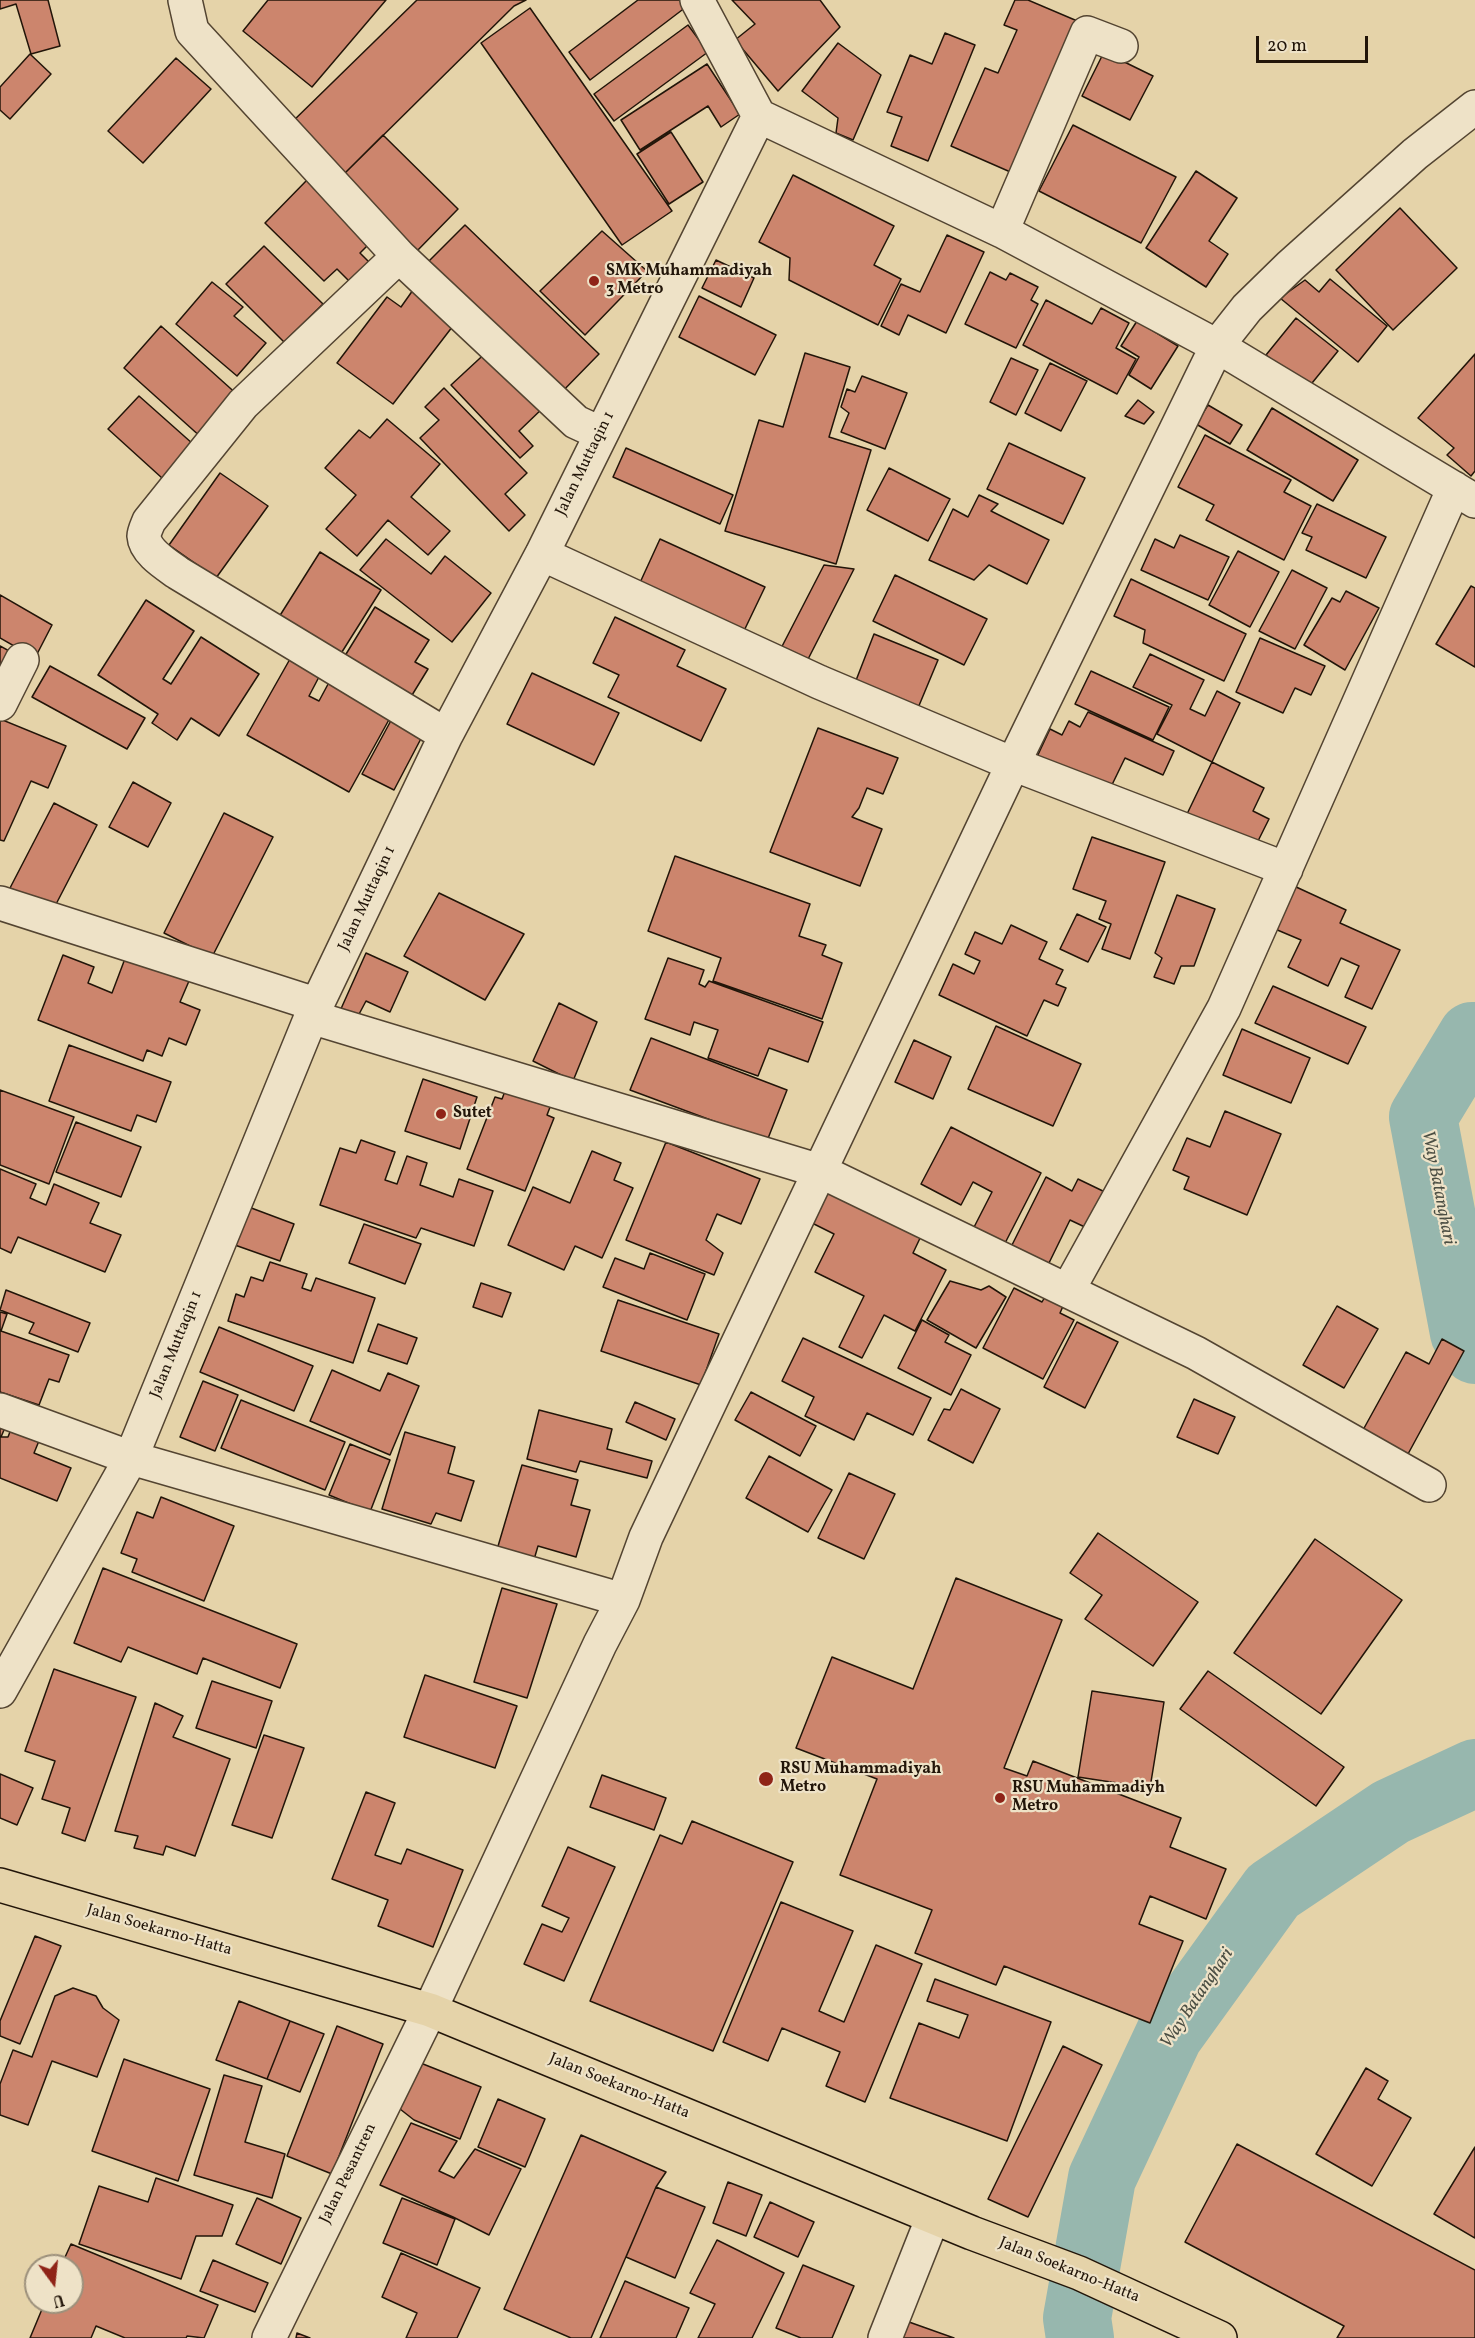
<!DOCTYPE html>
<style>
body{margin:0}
#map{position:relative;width:1475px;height:2338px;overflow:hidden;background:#e5d3a9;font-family:Vollkorn,serif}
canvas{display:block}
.north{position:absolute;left:24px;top:2254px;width:60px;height:60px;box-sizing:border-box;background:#eee2c7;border:2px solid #9c907b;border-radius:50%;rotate:165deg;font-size:16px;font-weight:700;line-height:24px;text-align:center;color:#221509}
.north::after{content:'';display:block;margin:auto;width:21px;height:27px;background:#8f2418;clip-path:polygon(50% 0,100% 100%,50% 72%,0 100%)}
.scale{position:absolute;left:1256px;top:36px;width:112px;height:27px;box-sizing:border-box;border:3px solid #221509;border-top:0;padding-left:8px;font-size:18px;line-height:21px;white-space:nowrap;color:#221509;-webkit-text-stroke:4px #eee2c7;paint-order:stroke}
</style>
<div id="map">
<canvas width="1475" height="2338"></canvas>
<div class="north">U</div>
<div class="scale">20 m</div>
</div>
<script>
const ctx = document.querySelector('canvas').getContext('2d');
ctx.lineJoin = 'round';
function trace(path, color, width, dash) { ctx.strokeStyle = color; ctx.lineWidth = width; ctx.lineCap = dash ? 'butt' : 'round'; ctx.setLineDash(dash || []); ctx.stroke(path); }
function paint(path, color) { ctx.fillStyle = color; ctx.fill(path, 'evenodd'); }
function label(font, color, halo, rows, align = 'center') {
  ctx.font = font + ' Vollkorn,serif'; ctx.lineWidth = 4.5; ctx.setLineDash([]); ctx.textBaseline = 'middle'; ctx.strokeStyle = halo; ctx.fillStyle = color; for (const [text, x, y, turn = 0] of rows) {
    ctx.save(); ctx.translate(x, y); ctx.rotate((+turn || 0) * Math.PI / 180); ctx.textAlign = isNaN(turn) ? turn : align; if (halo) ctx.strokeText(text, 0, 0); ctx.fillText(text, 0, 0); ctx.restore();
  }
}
trace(new Path2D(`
 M1475,1036H1472L1423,1117L1464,1333L1475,1350
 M1080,2338L1077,2318L1102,2178L1169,2035L1273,1891L1391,1812L1475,1773`), '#97b7ae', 68);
const building = new Path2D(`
 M0,0H48L60,46L31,54L16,4L0,9Z
 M268,0H386L312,87L243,31Z
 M417,0H526L514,6L341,177L289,125Z
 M638,0H680L686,7L590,80L569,52Z
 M732,0H820L840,27L778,91L735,40L755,24Z
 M1015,0H1028L1082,23L1015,174L951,146L985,68L998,73L1017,30L1004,25Z
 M530,8L672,211L622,245L481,43Z
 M688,25L708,52L614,121L594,94Z
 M945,33L975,45L928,161L891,146L902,117L887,112L910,55L932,64Z
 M838,43L881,75L853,140L836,133L838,118L802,91Z
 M1104,52L1153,76L1130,120L1082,96Z
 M30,54L51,74L10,119L0,110V87Z
 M176,58L211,89L143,163L108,131Z
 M707,64L740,114L721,127L708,106L640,150L621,120Z
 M1073,125L1176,177L1141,243L1039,191Z
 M671,132L703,182L669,204L637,154Z
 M383,135L458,209L415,253L340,178Z
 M1196,171L1237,198L1209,241L1228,254L1206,287L1146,248Z
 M793,175L894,226L874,265L901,279L878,325L789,280L790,258L759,242Z
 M307,180L371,242L360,253L372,265L353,285L337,269L324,281L265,223Z
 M1400,208L1457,268L1393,330L1336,270Z
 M465,225L599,354L555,399L421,269Z
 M602,231L647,271L585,335L540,291Z
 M947,235L984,252L946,333L908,315L899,335L881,326L901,284L920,292Z
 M264,246L323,304L284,342L226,284Z
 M716,260L754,278L741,307L702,288Z
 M990,272L1006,280L1010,273L1038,287L1031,300L1038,304L1016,348L965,324Z
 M1330,279L1387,326L1358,362L1280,298L1305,280L1319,292Z
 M212,282L243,307L234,316L266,343L237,376L176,324Z
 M413,290L456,322L393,404L337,363L387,297L401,307Z
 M699,296L776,335L755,375L679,337Z
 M1046,300L1092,324L1101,308L1129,323L1116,348L1136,359L1117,394L1023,345Z
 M1296,318L1338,351L1308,388L1266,355Z
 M1137,321L1178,346L1151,389L1129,375L1139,357L1121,346Z
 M161,326L240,397L202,438L124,368Z
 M492,347L546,405L519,431L533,446L520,458L451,385Z
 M805,353L850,367L829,437L871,450L836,564L725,531L759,420L783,427Z
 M1475,354V471L1471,476L1447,455L1454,448L1418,418Z
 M1011,358L1038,370L1016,415L990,402Z
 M1050,363L1087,381L1061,431L1025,413Z
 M862,376L907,393L885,449L841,432L849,413L841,407L847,389L855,392Z
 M444,388L527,473L505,494L525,515L509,531L420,438L439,420L425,407Z
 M139,396L193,444L162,478L108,429Z
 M1138,400L1154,412L1144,424L1125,416Z
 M1208,405L1242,425L1230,444L1196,424Z
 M1272,408L1358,460L1333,501L1247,450Z
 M387,419L440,464L411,497L450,531L428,555L388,520L357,556L326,529L356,495L325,468L359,430L370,438Z
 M1205,435L1291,480L1284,492L1311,506L1284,560L1206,520L1214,505L1178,487Z
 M1009,443L1085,478L1063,524L987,489Z
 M626,448L733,495L720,524L613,477Z
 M889,468L950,499L928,541L867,510Z
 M220,473L268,506L216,578L169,545Z
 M979,495L998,504L991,511L1049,540L1027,584L989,565L974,580L929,560L953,509L968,517Z
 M1317,504L1386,537L1366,578L1306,550L1312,537L1302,533Z
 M1180,535L1229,557L1208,600L1141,570L1155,539L1174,548Z
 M386,539L431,574L445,556L491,593L452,642L360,570Z
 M660,539L765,587L742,635L638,587Z
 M1238,551L1279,572L1250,627L1209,605Z
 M320,552L381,590L335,663L279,617Z
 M824,565L854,569L802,671L776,658Z
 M1292,570L1327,588L1295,649L1259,631Z
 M895,575L987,619L964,665L873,621Z
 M1131,579L1246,634L1224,681L1143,643L1145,630L1114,616Z
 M1471,586L1475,588V667L1436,644Z
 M1346,591L1379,608L1345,670L1304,645L1332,598L1340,602Z
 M0,595L52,625L35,658L0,638Z
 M146,600L194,631L163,679L171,684L201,637L259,674L219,736L191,718L177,740L152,723L158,714L98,675Z
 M375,607L429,640L415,662L428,669L409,700L343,659Z
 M615,617L685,650L677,666L726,689L701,741L608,697L619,675L593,663Z
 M874,634L938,660L918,708L855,683Z
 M1260,638L1325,666L1311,695L1295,688L1283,713L1236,692Z
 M0,646L20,657L0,679Z
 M1150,654L1204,680L1190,709L1205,716L1217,691L1240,703L1212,762L1157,734L1172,705L1133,687Z
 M290,659L320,675L309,696L319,701L334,673L396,707L349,792L247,735Z
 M50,666L145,718L127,749L32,697Z
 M1091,671L1169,707L1153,740L1075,704Z
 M532,673L619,713L594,765L507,724Z
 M1088,712L1174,751L1163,775L1125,758L1108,793L1036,759L1050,729L1062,735L1069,721L1080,727Z
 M394,715L425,731L394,790L362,774Z
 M0,719L66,746L48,788L31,781L4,841L0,840Z
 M818,728L898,758L883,794L867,788L859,808L852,817L882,829L860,886L770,852Z
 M1212,762L1264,788L1253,811L1269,819L1256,845L1187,814Z
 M133,782L171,803L148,847L109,827Z
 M54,803L97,825L53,910L10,888Z
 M224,813L273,837L212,957L164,933Z
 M1092,837L1165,862L1130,959L1102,949L1111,924L1099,919L1106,901L1073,889Z
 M675,856L810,904L799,936L826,945L822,955L842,963L822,1019L713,981L721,958L648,931Z
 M1294,886L1346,910L1340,923L1400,950L1372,1009L1345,997L1359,966L1341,958L1328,986L1288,967L1301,940L1275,929Z
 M439,893L524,934L485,1000L404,956Z
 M1177,895L1215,909L1194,966H1181L1174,984L1154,977L1162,958L1155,953Z
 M1077,914L1106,927L1088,962L1060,949Z
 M1011,925L1047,942L1039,959L1063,970L1056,984L1066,988L1058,1006L1044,1000L1027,1036L939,995L953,964L974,974L980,961L965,954L975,932L1002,944Z
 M366,953L408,972L390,1012L366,1001L357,1018L340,1011Z
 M63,955L94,967L88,983L112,993L126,956L189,981L180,1002L200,1010L186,1045L169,1038L162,1056L147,1050L143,1061L38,1020Z
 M668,958L704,970L699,984L705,987L709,981L823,1022L808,1062L769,1048L758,1076L708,1058L718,1030L694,1022L690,1035L645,1019Z
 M1273,986L1366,1027L1348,1064L1255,1023Z
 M559,1003L597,1022L573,1081L533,1061Z
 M996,1026L1081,1064L1053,1126L968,1089Z
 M1242,1029L1310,1058L1291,1103L1223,1075Z
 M651,1038L787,1090L767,1141L630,1090Z
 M914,1040L951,1057L933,1099L895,1082Z
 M69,1045L171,1082L156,1122L137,1115L131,1131L49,1101Z
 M423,1079L477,1097L460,1149L405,1131Z
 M507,1086L552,1102L547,1115L554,1118L525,1191L467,1169L495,1097L502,1099Z
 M0,1090L74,1117L49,1184L0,1165Z
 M1225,1111L1281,1134L1247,1215L1184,1189L1189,1177L1173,1170L1187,1138L1210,1147Z
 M76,1122L141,1147L121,1197L56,1172Z
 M951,1127L1041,1173L1001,1251L970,1235L992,1192L973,1182L961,1205L921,1184Z
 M361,1140L395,1152L385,1180L397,1184L407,1156L427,1163L420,1185L453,1197L459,1179L493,1191L474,1246L421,1228L416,1238L320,1205L340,1148L356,1153Z
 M666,1142L760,1179L741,1224L717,1214L706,1240L723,1253L714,1275L626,1240Z
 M592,1151L621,1163L614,1180L633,1188L602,1258L575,1246L564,1270L508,1245L533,1187L570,1203Z
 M0,1169L36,1184L30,1198L46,1205L54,1184L99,1203L90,1223L121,1235L105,1272L18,1237L11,1253L0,1248Z
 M1046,1177L1072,1191L1078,1179L1107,1193L1089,1229L1070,1220L1048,1265L1011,1247Z
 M828,1187L922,1234L913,1253L946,1270L915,1331L884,1315L862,1358L839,1347L864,1296L815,1272L834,1234L810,1222Z
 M246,1206L294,1224L280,1261L232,1244Z
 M364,1224L421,1244L405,1284L349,1263Z
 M650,1253L705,1274L687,1320L603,1287L615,1258L644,1269Z
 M270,1262L307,1274L302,1288L311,1291L316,1278L375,1298L353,1363L228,1321L236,1294L244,1297L251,1277L263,1281Z
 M950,1281L981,1290L989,1286L1006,1297L976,1348L927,1320Z
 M481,1283L511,1293L502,1317L473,1307Z
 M1014,1288L1042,1302L1046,1295L1064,1304L1060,1313L1074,1320L1043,1379L983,1348Z
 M6,1290L90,1323L78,1352L29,1333L34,1323L0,1310Z
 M618,1300L719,1334L701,1385L601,1351Z
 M1337,1306L1378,1329L1344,1388L1303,1365Z
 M0,1312L7,1314L1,1331L69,1355L59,1382L49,1379L39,1405L0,1392Z
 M922,1320L949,1335L945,1342L971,1355L951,1395L898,1368Z
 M1077,1322L1118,1342L1085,1408L1044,1387Z
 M378,1324L417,1338L407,1364L368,1351Z
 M219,1327L313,1366L294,1411L200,1372Z
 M803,1338L931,1398L913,1435L867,1413L854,1440L805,1416L814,1397L782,1381Z
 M1442,1339L1464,1351L1408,1454L1363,1430L1406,1352L1429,1364Z
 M332,1370L380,1391L388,1373L419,1386L390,1455L310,1421Z
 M203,1381L238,1395L215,1451L180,1437Z
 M961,1389L1000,1409L973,1463L928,1440L944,1409L950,1410Z
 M751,1392L816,1426L800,1456L735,1420Z
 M1194,1399L1235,1417L1218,1454L1177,1437Z
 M241,1400L345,1442L325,1490L221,1448Z
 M635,1402L675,1419L666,1440L626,1422Z
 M539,1410L612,1429L607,1449L652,1461L647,1478L580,1461L576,1472L527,1459Z
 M0,1420L7,1423L1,1437H8L13,1424L41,1436L34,1453L71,1468L57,1501L0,1478Z
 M405,1432L455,1447L448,1473L474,1481L461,1521L436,1513L431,1524L382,1509Z
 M350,1444L390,1460L370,1512L329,1495Z
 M769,1456L832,1490L808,1532L746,1498Z
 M522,1465L578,1480L571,1505L590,1510L576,1557L538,1546L533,1563L496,1553Z
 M849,1473L895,1494L864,1559L818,1538Z
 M161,1497L234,1526L204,1601L132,1572L137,1559L121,1553L137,1512L153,1518Z
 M1098,1533L1198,1602L1153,1666L1085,1619L1102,1595L1070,1573Z
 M1315,1539L1402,1600L1321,1714L1234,1653Z
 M103,1568L297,1644L280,1688L203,1658L197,1674L128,1647L121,1662L74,1643Z
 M956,1578L1062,1620L1004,1768L1027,1776L1033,1761L1181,1818L1170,1847L1226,1869L1206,1919L1150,1896L1139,1924L1183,1941L1150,2023L1004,1966L996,1985L915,1953L932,1910L840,1875L877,1779L796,1748L832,1657L913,1689Z
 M502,1588L557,1604L527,1698L474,1682Z
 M54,1669L136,1697L85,1841L62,1833L70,1808L42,1799L55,1761L25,1751Z
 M1208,1671L1344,1767L1316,1806L1180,1709Z
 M425,1675L517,1706L495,1768L404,1737Z
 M212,1681L272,1701L256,1748L196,1728Z
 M1092,1691L1164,1702L1150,1788L1078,1777Z
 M155,1703L183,1716L173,1737L230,1759L195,1856L166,1846L163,1855L134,1848L138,1836L115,1831Z
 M264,1735L304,1748L272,1838L232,1825Z
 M0,1774L33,1788L17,1825L0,1818Z
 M602,1775L666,1798L654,1830L590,1807Z
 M366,1792L395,1803L375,1855L401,1864L407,1849L463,1870L433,1947L378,1926L388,1900L332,1879Z
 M692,1821L793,1862L713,2051L590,2001L660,1835L682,1844Z
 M568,1847L615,1867L564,1981L524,1964L542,1924L562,1932L569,1918L542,1906Z
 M781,1902L853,1931L819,2011L844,2022L876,1945L922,1964L865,2102L826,2086L840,2052L782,2028L768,2061L723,2042Z
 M35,1936L61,1946L20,2044L0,2036V2021Z
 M935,1979L1051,2022L1007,2141L890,2098L919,2023L959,2038L968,2015L927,2001Z
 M73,1988L96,1996L103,2008L119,2020L97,2077L52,2061L28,2125L0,2115V2084L13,2050L32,2057L55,1996Z
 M239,2001L290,2021L267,2079L216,2060Z
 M290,2021L324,2034L300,2092L267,2079Z
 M337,2026L383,2044L332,2174L287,2156Z
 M1063,2046L1102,2065L1028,2217L988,2199Z
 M124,2059L210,2089L178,2181L92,2151Z
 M418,2062L481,2087L460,2139L414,2120L400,2109Z
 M1366,2068L1388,2081L1378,2099L1411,2118L1372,2186L1316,2154Z
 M224,2075L262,2086L245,2142L285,2154L272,2198L194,2175Z
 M498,2099L545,2119L525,2167L478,2147Z
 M411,2123L457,2141L439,2171L454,2178L475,2149L521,2169L489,2235L453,2217L380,2185Z
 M581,2135L666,2172L656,2187L591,2338H571L504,2309Z
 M1237,2144L1475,2270V2338H1337L1344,2326L1185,2242Z
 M1475,2147V2238L1434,2214Z
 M156,2178L233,2205L222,2236H196L181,2279L79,2244L99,2186L148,2202Z
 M728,2182L762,2195L746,2236L713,2223Z
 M656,2187L705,2207L675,2278L626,2257Z
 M257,2198L301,2218L281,2264L236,2244Z
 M402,2198L455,2219L437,2265L383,2243Z
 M770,2202L814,2222L798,2257L754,2237Z
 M717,2240L784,2273L752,2338H698L715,2304L690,2293Z
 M71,2244L218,2305L204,2338L187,2336L186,2338H125L96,2326L91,2338H30L45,2302H72V2266H61Z
 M401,2253L480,2288L457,2338H406L417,2313L382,2297Z
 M213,2260L268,2283L255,2312L200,2291Z
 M803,2265L854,2286L832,2338H801L776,2328Z
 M625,2281L689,2308L676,2338H600Z
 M909,2322L954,2338H903Z
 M297,2333L310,2338H296Z`);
paint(building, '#cc856d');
trace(building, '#221509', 1.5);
const minor = new Path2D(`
 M185,0L192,31L399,256
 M697,0L759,116L1002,231L1217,346L1475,501
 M1002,231L1087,33L1121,46
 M542,554L819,682L1013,764L1286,869
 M0,704L22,660
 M446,735L178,573C167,565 145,552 144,536C144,532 147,526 149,521L243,404L399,256L576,422L600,433
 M0,903L318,1005
 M311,1017L820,1171L1196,1353L1429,1485
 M1068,1290L1224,1008L1454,488
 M0,1410L131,1458L623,1600
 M0,1691L131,1458L311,1017L446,735L542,554L759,116
 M269,2338L430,2010L600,1644L623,1600L646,1537L1013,764L1217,346L1247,308L1290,266L1415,154L1475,107
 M885,2338L933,2217`);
const primary = new Path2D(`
 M0,1885L430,2010L972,2233L1079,2273L1220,2338`);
trace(minor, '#534431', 36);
trace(primary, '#221509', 36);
trace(minor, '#eee2c7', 33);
trace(primary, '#e5d3a9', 33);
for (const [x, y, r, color] of [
 [594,281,6,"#8f2418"],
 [441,1114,6,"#8f2418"],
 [766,1779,8,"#8f2418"],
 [1000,1798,6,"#8f2418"]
]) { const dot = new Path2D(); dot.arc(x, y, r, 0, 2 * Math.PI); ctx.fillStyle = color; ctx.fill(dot); trace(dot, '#eee2c7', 2); }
label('bold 16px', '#221509', '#eee2c7', [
 ["SMK Muhammadiyah",606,272],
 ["3 Metro",606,290],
 ["Sutet",453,1114],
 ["RSU Muhammadiyah",780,1770],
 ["Metro",780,1788],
 ["RSU Muhammadiyh",1012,1789],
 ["Metro",1012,1807]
], 'left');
label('16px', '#221509', '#eee2c7', [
 ["Jalan Muttaqin 1",586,464,-64],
 ["Jalan Muttaqin 1",368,899,-65],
 ["Jalan Muttaqin 1",177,1345,-68],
 ["Jalan Soekarno-Hatta",159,1931,16],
 ["Jalan Soekarno-Hatta",619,2087,22],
 ["Jalan Pesantren",349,2174,-64],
 ["Jalan Soekarno-Hatta",1069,2271,22]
]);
label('italic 18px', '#4b4e43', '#eee2c7', [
 ["Way Batanghari",1437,1188,79],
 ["Way Batanghari",1198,1999,-56]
]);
</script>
